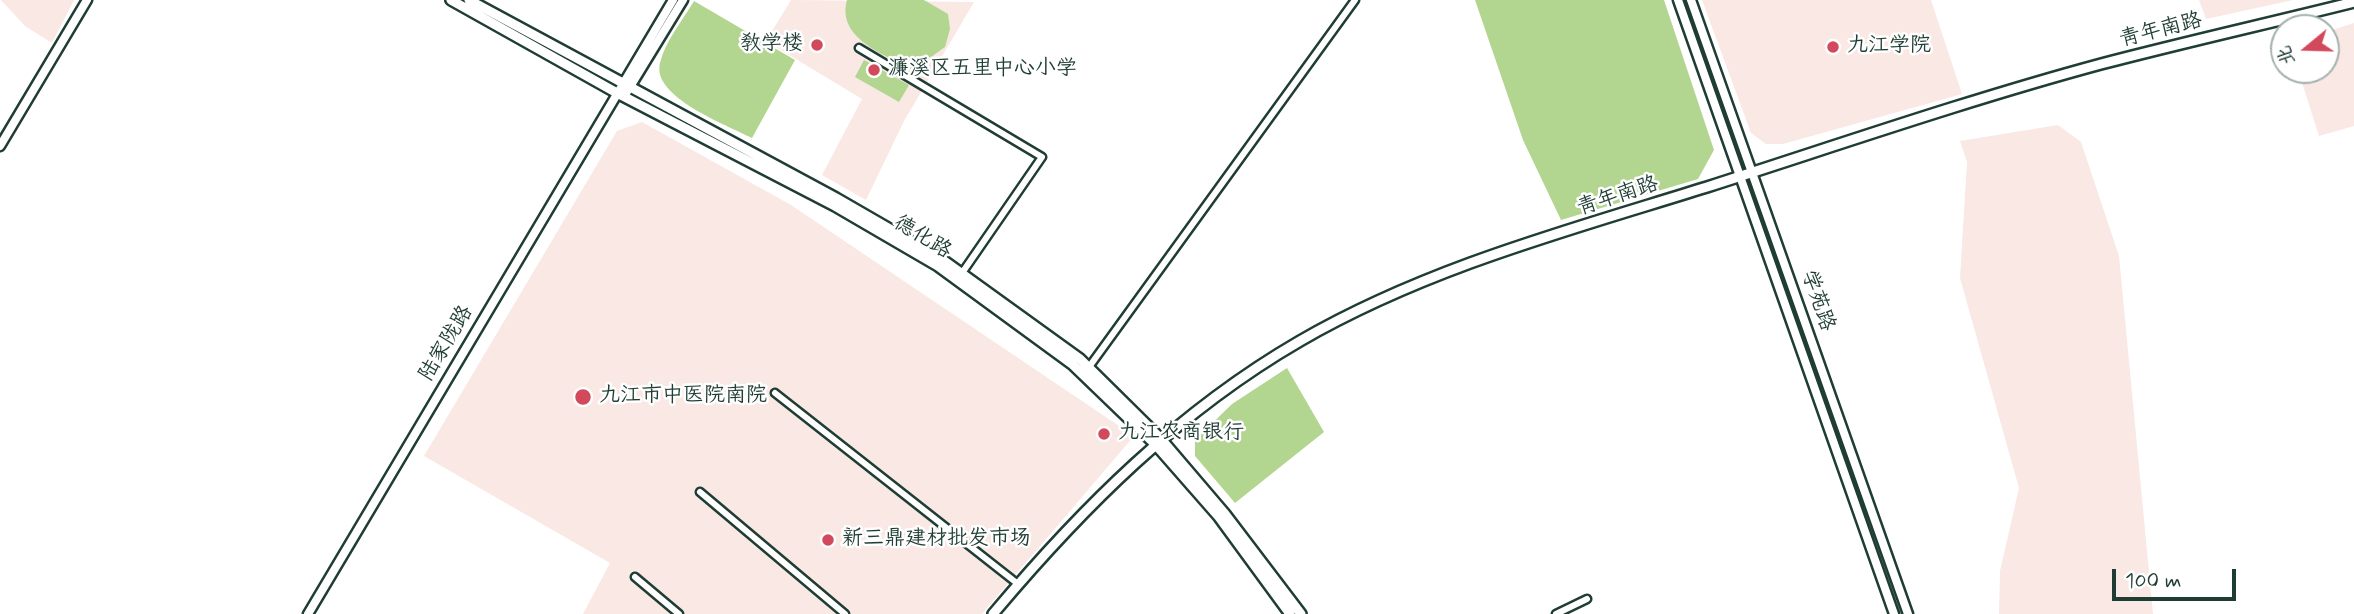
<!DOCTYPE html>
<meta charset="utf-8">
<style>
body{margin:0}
#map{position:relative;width:2354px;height:614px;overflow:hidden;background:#fff;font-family:Mynerve,"LXGW WenKai TC",sans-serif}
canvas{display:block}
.north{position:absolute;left:2270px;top:14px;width:70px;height:70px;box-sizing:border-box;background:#fff;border:2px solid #a5b1ae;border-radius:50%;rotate:251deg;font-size:19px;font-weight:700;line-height:28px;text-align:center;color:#1f3d34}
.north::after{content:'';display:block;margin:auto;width:24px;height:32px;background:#d1495b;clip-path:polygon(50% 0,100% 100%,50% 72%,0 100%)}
.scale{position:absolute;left:2112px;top:569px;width:124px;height:32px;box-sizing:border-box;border:4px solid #1f3d34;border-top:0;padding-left:9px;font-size:21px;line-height:24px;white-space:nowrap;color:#1f3d34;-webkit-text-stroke:5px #fff;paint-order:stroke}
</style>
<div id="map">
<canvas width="2354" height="614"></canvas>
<div class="north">北</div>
<div class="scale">100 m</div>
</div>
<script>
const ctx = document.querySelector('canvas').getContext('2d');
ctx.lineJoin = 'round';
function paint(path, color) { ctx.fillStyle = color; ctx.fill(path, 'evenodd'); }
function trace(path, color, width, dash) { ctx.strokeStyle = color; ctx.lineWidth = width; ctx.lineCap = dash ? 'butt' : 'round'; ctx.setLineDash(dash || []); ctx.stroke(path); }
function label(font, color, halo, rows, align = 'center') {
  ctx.font = font + ' Mynerve,"LXGW WenKai TC",sans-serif'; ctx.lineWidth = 5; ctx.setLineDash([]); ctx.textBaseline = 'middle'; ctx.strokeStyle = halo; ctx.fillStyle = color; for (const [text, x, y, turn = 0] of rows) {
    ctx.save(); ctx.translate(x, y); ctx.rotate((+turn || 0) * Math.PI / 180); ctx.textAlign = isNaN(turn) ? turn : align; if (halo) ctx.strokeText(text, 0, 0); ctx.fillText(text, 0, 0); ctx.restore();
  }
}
paint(new Path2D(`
 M1,0H74L52,43L25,26Z
 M791,0L974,2L904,121L866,200L822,175L862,99L766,41Z
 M1702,0H1931L1962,94L1783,144H1766L1751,133Z
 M2199,0H2293L2206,19Z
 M2354,23V126L2319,136L2298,70H2326V32Z
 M642,122L791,205L1134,436L982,614H583L610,563L424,456L617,131Z
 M2058,125L2081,142L2119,256L2153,614H1999L2000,571L2019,488L1960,278L1967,162L1960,141Z`), '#f9e8e3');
paint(new Path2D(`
 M847,0H924L948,14L950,29L945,47L913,70C886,55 836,39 847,0Z
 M1475,0H1664L1714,150L1698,179L1561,220L1523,140Z
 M694,1L795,60L752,138C727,125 651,97 660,63C665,41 683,20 694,1Z
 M864,60L909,85L899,102L855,77Z
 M1287,368L1324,432L1235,503L1195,456V440L1232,404Z`), '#b2d590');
const minor = new Path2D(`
 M859,48L1042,157L962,273
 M1089,367L1355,0
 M775,393L1018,584
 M700,492L845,614
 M635,577L679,614
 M1556,614L1587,599`);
const tertiary = new Path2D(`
 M1678,0L1894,614
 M1691,0L1908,614
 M625,95L683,0
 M0,146L87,0
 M308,614L673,0`);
const secondary = new Path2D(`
 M451,0L617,93L835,206L938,266L1072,364L1155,444L1219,517L1290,614
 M469,0L836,198L940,258L1080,359L1161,439L1225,514L1301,614
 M993,614C1082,508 1179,411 1300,341C1426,268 1569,230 1707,187C1838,145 1968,100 2101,64C2185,42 2270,23 2354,2`);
trace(minor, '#1f3d34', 11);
trace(tertiary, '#1f3d34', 13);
trace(secondary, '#1f3d34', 14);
trace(minor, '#fff', 6);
trace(tertiary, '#fff', 8);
trace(secondary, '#fff', 9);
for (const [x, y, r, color] of [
 [817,45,7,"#d1495b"],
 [1833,47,7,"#d1495b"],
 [874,70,7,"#d1495b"],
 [583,397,9,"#d1495b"],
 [1104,434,7,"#d1495b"],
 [828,540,7,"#d1495b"]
]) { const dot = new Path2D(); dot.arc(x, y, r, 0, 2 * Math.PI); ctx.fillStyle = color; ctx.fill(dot); trace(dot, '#fff', 2.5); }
label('21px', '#1f3d34', '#fff', [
 ["青年南路",2161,31,-14],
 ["青年南路",1618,197,-18],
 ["德化路",922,238,31],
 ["学苑路",1817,301,71],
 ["陆家陇路",447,344,-59]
]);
label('21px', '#1f3d34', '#fff', [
 ["教学楼",803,45,"right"],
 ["九江学院",1847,47],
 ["濂溪区五里中心小学",888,70],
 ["九江市中医院南院",599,397],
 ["九江农商银行",1118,434],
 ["新三鼎建材批发市场",842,540]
], 'left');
</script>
